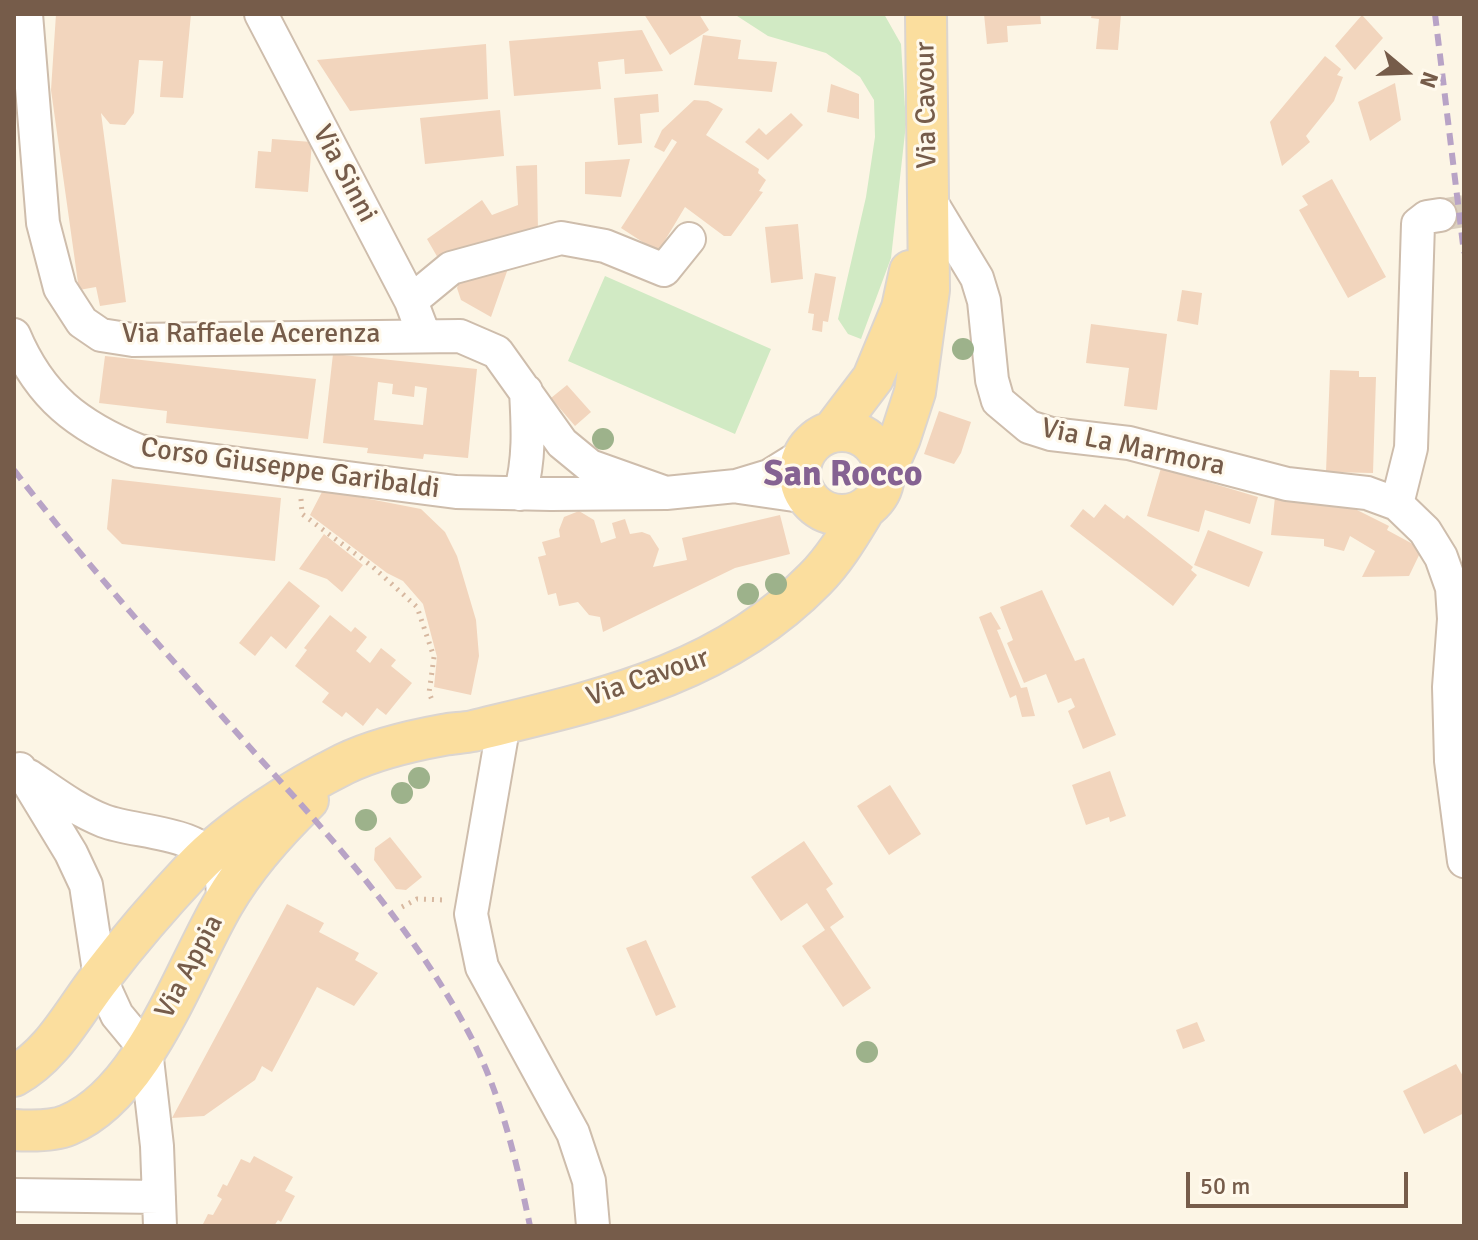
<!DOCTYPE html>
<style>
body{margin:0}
#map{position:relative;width:1478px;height:1240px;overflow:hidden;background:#fcf5e5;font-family:Signika,sans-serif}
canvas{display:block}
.frame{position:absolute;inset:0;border:16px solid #765c4a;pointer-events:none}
.north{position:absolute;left:1366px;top:32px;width:80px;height:80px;-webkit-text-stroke:6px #fff9ec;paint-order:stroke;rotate:109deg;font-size:22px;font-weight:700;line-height:32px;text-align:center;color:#765c4a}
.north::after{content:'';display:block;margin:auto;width:28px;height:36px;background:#765c4a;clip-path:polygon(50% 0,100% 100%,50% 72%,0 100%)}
.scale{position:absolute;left:1186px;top:1172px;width:222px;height:36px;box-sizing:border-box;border:4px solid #765c4a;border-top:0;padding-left:10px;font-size:24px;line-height:28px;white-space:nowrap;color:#765c4a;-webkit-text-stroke:6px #fff9ec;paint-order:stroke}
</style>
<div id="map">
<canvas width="1478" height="1240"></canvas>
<div class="frame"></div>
<div class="north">N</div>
<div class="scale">50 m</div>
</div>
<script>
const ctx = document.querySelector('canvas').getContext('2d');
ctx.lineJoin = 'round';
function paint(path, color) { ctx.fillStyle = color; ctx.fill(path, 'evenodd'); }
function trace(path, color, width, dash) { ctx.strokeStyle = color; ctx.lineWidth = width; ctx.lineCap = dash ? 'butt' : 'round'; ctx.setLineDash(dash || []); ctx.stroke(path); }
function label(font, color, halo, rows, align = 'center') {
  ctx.font = font + ' Signika,sans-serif'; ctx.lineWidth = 6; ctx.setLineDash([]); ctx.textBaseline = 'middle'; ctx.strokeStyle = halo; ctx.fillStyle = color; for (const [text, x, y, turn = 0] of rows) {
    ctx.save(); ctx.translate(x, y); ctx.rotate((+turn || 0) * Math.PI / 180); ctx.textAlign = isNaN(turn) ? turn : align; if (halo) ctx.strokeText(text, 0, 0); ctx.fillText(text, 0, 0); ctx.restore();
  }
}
paint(new Path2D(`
 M734,14H884L901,44L906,124L891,258L861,339L848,334L838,319L866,197L875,137L874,100L860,77L826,53L768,36Z
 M605,276L771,349L735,434L568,361Z`), '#d1eac4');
paint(new Path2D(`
 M56,14H191L183,98L160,97L163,61L139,60L134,113L125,125L110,124L101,113L126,302L100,306L96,287L79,290L51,90Z
 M644,14H699L709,30L670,55Z
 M984,14H1040L1041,24L1007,26L1008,42L987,44Z
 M1092,14H1121L1118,50L1096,49L1099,19L1091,18Z
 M1362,15L1383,38L1355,70L1335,46Z
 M642,30L663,71L625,74L624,59L598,62L601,89L514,96L509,41Z
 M703,35L741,40L738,59L777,62L772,92L694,85Z
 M486,44L488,99L350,111L317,60Z
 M1325,56L1341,69L1337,75L1343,77L1334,101L1306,136L1310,142L1282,166L1270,122Z
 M1395,83L1401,120L1370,141L1358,102Z
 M831,84L859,94V119L827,112Z
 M658,94L659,112L640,114L642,143L618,145L614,98Z
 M694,100L708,101L723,109L706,135L759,169L758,173L766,180L759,191L763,192L731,236H724L685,207L658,252L621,228L677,142L672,139L664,152L654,147L662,130Z
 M500,110L504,156L425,164L420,118Z
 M791,113L803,125L768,160L745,142L759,128L766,135Z
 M272,139L312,142L308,192L255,188L258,151L271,152Z
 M630,159L621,197L585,194V162Z
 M537,165L538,232L442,265L427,239L482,200L492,215L518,205L516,166Z
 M1332,179L1386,277L1348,298L1299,210L1308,205L1302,196Z
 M798,224L803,279L771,283L765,227Z
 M511,260L491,317L461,300L457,288L460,279Z
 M815,273L836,277L828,322L823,321L822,332L812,330L814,314L808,313Z
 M1182,290L1202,293L1198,325L1177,321Z
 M1091,324L1167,334L1157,410L1124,406L1129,368L1086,363Z
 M333,354L477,369L468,458L424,454L423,459L367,453L368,448L323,443ZM378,382L393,384L392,394L414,397L415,386L427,388L423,425L374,420Z
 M105,356L316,379L308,439L166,423L167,411L99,403Z
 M1330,370L1359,371V377H1376L1373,473L1326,472Z
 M567,385L591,412L575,426L551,398Z
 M939,411L971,422L961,453L954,464L924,454Z
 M1161,468L1258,497L1250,524L1205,510L1199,532L1147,516Z
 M112,479L281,498L275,561L122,544L107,529Z
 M323,490L421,509L445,532L457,556L476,620L479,656L471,695L434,687L437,657L423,604L403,581L387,573L310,515Z
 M1275,497L1333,498L1389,526L1387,530L1422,549L1409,576L1362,577L1375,551L1350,536L1344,551L1324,546V539L1271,535Z
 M1105,504L1124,519L1127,515L1193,567L1191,570L1197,575L1173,606L1070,526L1083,509L1094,518Z
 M579,511L594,520L601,543L616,538L612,523L625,519L630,534L642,532L650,535L659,549L653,567L687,560L682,538L780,515L790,554L735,568L603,632L600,617L589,615L578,602L559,606L556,593L548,595L538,557L546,555L542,542L560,537L559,530L564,517Z
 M1208,530L1263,552L1249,587L1194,565Z
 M324,534L363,565L342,592L327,579L299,569Z
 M289,581L320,606L286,649L271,636L255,656L239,643Z
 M1042,590L1075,661L1084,658L1116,735L1083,749L1068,711L1075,707L1071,698L1058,703L1046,674L1024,683L1007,643L1013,640L1000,607Z
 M991,612L1001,629L997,630L1021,688L1027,687L1035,716L1022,717L1016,695L1010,698L979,617Z
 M330,615L351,632L355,627L367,637L356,651L370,663L381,648L396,660L391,666L412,683L386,715L377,708L363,726L346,712L342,717L322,702L329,693L295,666L307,650L304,648Z
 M1110,771L1126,816L1110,822L1109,817L1086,825L1072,785Z
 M890,785L921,834L889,855L857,806Z
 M390,837L422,877L406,890L396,889L374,860L375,848Z
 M804,841L833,884L826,889L844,917L830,927L871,988L843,1007L802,946L825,930L807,903L781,921L751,877Z
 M287,904L324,923L319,932L359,953L355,960L378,973L354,1006L317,987L272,1072L262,1066L255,1080L204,1116L172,1118Z
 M646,940L676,1007L656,1016L626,948Z
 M1197,1022L1205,1041L1183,1049L1176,1030Z
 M1456,1064L1464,1078V1113L1424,1134L1403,1091Z
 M254,1156L293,1177L285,1191L295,1196L281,1222L278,1220L274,1226H202L208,1214L213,1215L222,1199L217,1196L223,1184L227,1186L241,1159L250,1163Z`), '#f2d5bd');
trace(new Path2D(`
 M1440,215L1464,211`), '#dacfbe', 32, [32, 16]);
const minor = new Path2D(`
 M26,14L43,223L60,288L82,322L101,335L133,340L460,336L497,352L562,443L590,466L666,493
 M261,14L411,301L424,335
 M928,197L977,278L984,301L992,380L998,401L1029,427L1051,434L1129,443L1287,484L1367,493L1397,504L1425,531L1441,557L1452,588L1454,619L1449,687L1451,761L1464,861
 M411,301L451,268L561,238L605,246L664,270L689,239
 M14,335C40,397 78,426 139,451L456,492L551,494L666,493L736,486L769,476L806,453
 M739,487L808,497
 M520,494C530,459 528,426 526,391
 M1397,504L1411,448L1418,224L1427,217L1440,215
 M504,723L471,914L482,967L573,1133L589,1181L593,1226
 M20,769L71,853L86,885L100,978L117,1015L146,1050L157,1146L160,1226
 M29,776C53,792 76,810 104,821C136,833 200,831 218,865C223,874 222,891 224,902
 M14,1195L159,1197`);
const major = new Path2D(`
 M800 473a42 42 0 1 1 84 0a42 42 0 1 1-84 0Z
 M832,432L873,378L902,308L910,271
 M885,472L900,438L915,392L929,290L926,14
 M14,1076C54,1054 74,1011 101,977C130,939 163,901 195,867C232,828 296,788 344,764C375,749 410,741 443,735C453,733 463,733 473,731C600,700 720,676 815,579C835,559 850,533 864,510
 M14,1130C30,1131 54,1131 68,1125C143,1094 184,971 223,904C245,866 277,830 308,800`);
trace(minor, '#cebdac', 36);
trace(major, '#dbd5d0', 44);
trace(new Path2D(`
 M301,499L302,514L373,567L417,607L434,657L429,693L433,702
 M402,907L417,899L445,900`), '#d7b8a0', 5, [2, 6]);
trace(minor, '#fff', 32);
trace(major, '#fbde9e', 40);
trace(new Path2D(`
 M1435,14L1464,253
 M14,470C89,568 172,660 254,752C335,842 417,932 473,1041C502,1098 517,1164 530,1226`), '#b8a3c6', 6, [12, 8]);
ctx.fillStyle = '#9db28b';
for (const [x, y] of [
 [963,349],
 [603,439],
 [776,584],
 [748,594],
 [419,778],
 [402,793],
 [366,820],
 [867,1052]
]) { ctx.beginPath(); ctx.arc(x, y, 11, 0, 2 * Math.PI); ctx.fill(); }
label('28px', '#765c4a', '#fff9ec', [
 ["Via Cavour",927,105,-91],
 ["Via Sinni",344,174,62],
 ["Via Raffaele Acerenza",251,335],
 ["Via La Marmora",1133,448,12],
 ["Corso Giuseppe Garibaldi",290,469,8],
 ["Via Cavour",648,678,-19],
 ["Via Appia",190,967,-62]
]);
label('bold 36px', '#856292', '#fff9ec', [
 ["San Rocco",843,476]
]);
</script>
